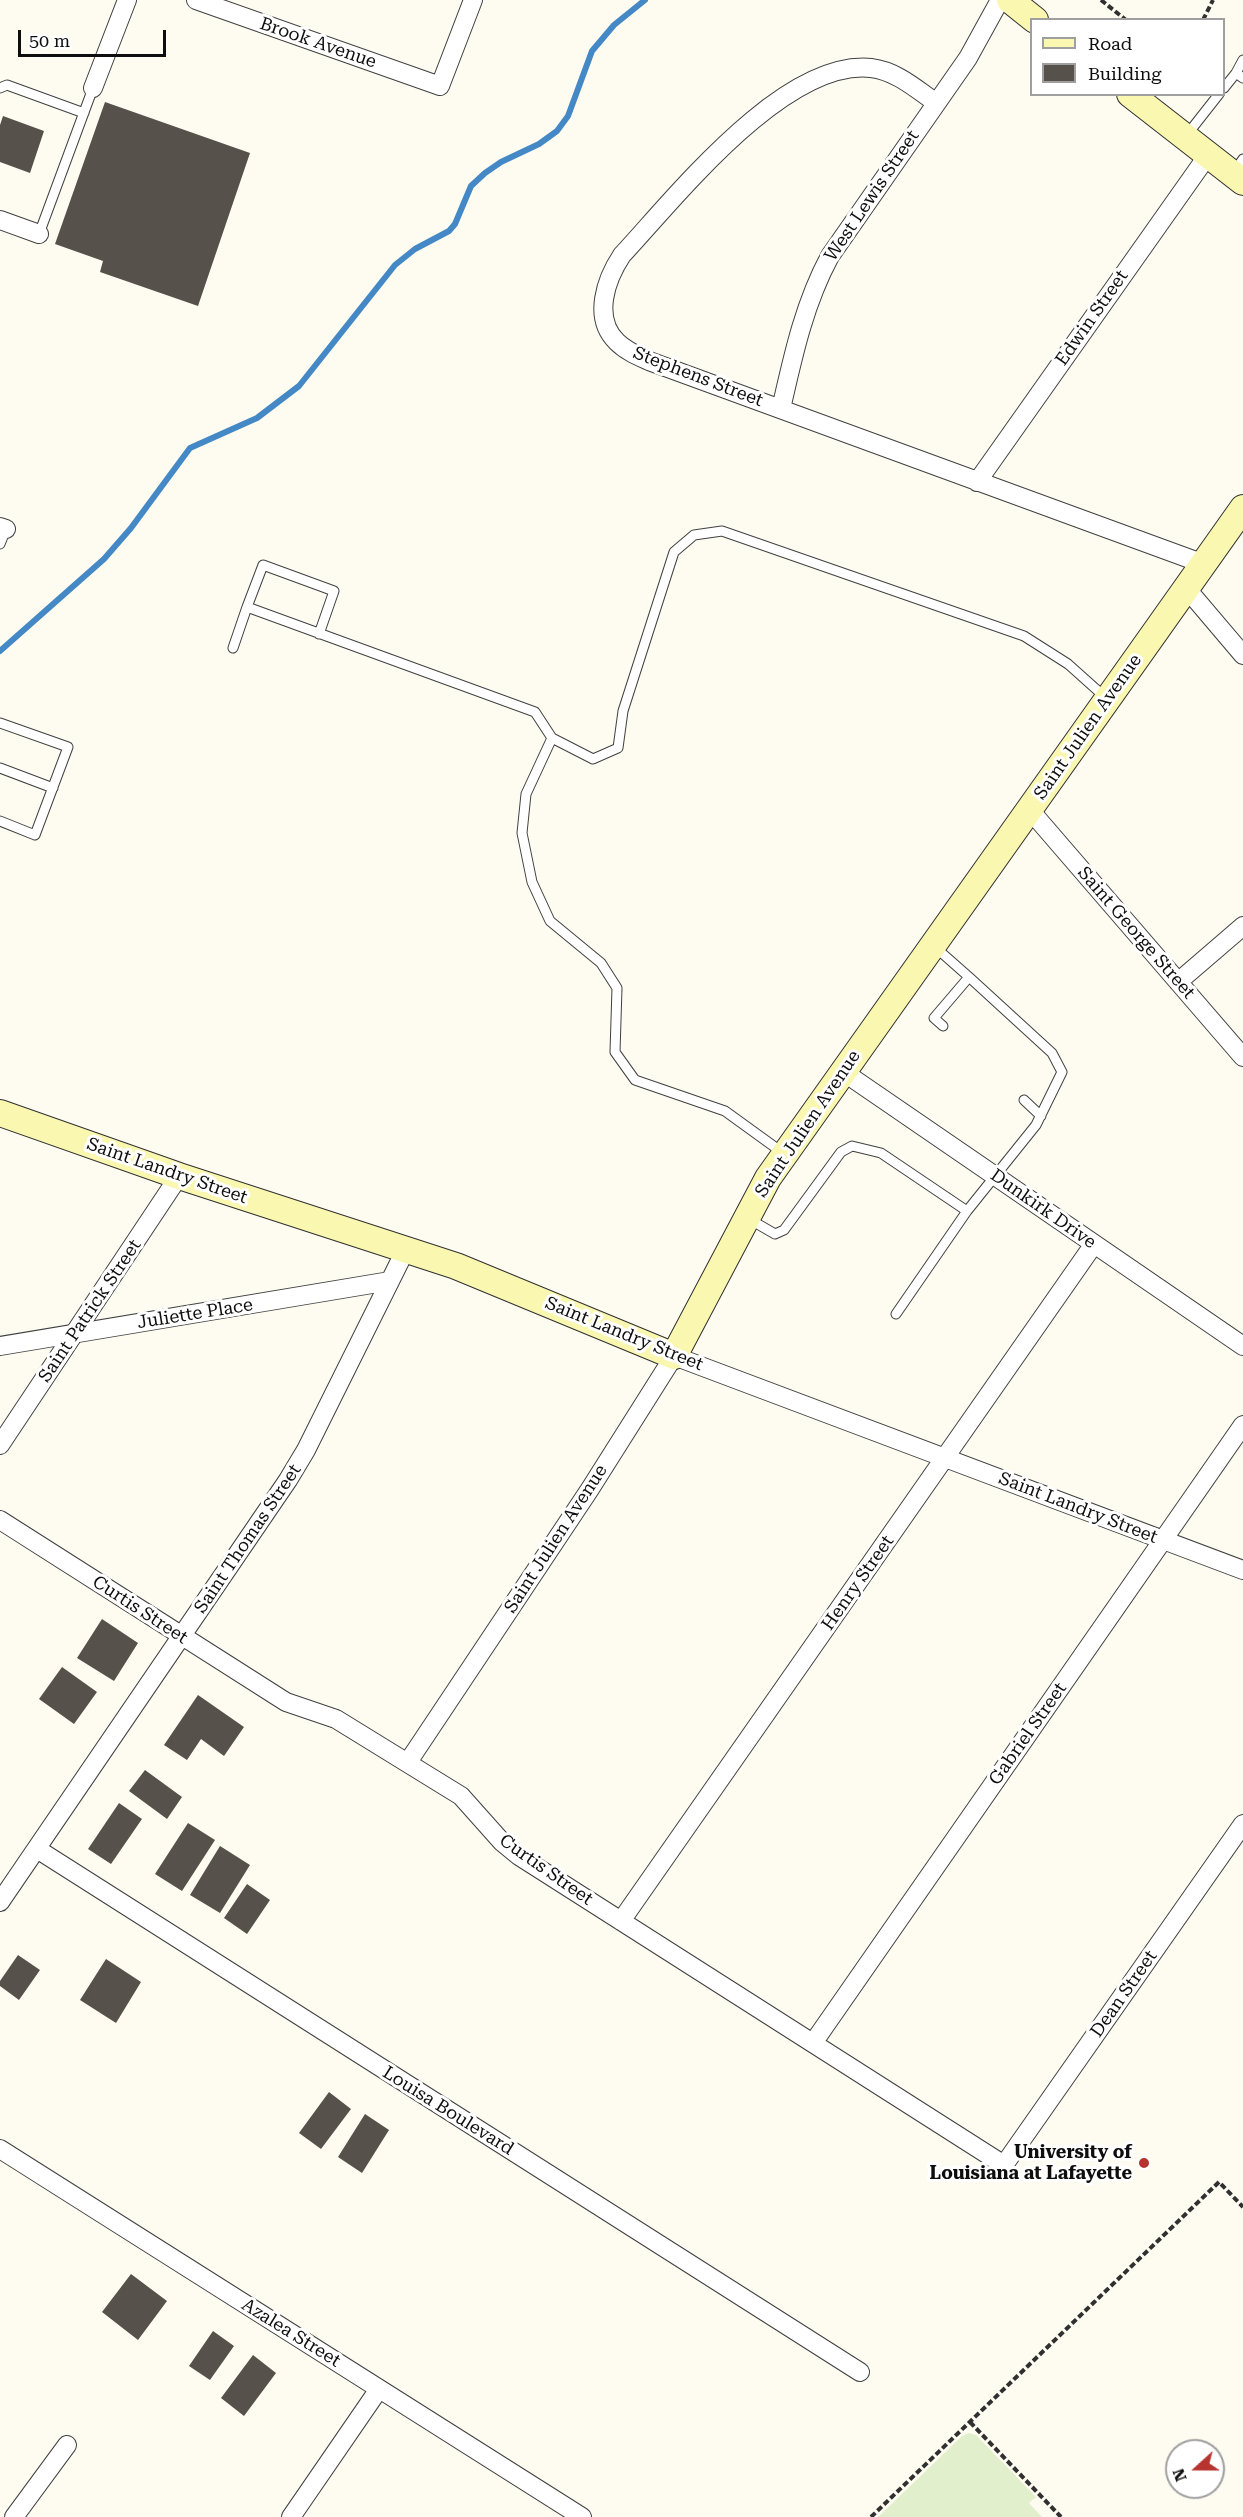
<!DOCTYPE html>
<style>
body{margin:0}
#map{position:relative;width:1243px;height:2517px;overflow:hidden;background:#fefcf1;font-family:"Roboto Serif",serif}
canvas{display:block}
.legend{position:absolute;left:1030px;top:18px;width:195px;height:78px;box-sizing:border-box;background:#fff;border:2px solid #9f9f9f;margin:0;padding:8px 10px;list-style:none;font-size:18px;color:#0e0e0e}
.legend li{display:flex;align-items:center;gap:12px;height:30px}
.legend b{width:30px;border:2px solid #9f9f9f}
.north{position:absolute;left:1165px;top:2439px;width:60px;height:60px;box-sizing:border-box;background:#fff;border:2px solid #9f9f9f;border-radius:50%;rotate:249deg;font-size:16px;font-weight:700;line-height:24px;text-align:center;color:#0e0e0e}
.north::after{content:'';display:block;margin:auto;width:21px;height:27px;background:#b6332f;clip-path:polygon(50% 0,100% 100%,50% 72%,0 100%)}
.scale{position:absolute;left:18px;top:30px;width:148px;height:27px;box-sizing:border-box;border:3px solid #0e0e0e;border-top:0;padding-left:8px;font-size:18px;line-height:21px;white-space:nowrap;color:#0e0e0e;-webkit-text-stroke:4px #fff;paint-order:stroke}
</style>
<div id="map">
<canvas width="1243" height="2517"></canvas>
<ul class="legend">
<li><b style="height:8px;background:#faf7b0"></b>Road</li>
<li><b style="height:16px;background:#56514b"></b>Building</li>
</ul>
<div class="north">N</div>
<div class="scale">50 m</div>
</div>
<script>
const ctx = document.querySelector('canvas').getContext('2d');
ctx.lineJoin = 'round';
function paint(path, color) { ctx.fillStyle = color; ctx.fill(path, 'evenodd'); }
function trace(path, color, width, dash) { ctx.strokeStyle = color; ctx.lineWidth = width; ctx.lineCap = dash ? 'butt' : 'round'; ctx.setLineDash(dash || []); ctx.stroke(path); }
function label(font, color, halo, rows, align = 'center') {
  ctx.font = font + ' "Roboto Serif",serif'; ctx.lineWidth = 6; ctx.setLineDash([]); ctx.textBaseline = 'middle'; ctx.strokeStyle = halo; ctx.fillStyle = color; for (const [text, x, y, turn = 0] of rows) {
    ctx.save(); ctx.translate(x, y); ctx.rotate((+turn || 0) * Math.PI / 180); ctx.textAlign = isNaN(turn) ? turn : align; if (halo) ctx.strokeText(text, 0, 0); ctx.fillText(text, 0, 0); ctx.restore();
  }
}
paint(new Path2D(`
 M969,2433L976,2435L1036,2497L1029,2503L1042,2517H878L962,2436Z`), '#e1efcd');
trace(new Path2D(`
 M0,651L104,559L131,528L190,448L257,418L299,386L395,265L415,249L449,231L455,224L471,186L485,173L501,162L539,144L557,131L568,116L592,51L614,25L645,0`), '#4488c5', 6);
paint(new Path2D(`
 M105,102L250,153L198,306L100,272L103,261L55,244Z
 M3,116L44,131L30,173L0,162V125Z
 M102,1619L138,1643L114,1681L77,1658Z
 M62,1667L97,1692L74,1724L39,1699Z
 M198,1695L244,1727L224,1756L201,1739L187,1760L164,1745Z
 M145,1770L182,1797L167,1819L129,1791Z
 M119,1803L142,1819L111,1864L88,1849Z
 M188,1823L215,1840L182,1891L155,1874Z
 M220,1846L250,1865L220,1913L190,1895Z
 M247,1884L270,1900L247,1934L224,1918Z
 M18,1955L40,1970L19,2000L0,1986V1981Z
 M106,1959L141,1982L116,2023L80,2000Z
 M329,2092L351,2109L321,2149L299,2133Z
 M365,2114L389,2130L362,2173L338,2157Z
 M131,2274L167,2301L138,2340L102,2312Z
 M213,2331L234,2346L210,2380L189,2366Z
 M253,2355L276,2373L244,2416L221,2398Z`), '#56514b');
const lane = new Path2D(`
 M1243,60L1236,73L1243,78
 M0,88L7,85L84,113
 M1224,88L1236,73
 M1186,136L1219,94
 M1234,172L1243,159
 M39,234L93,88
 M0,544L6,529
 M319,634L334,591L263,565L247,607L535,712L552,738L593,759L618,748L623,711L674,552L694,535L722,531L1024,636L1068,664L1106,698
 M233,648L247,607
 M0,723L68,747L35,835L0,821
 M552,738L526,794L522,833L532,882L550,921L601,963L617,988L615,1052L635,1080L725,1111L783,1153
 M0,768L53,788
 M935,947L969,977
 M1024,1100L1041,1116
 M749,1219L775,1234L784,1230L841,1152L852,1146L881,1153L967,1211
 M896,1314L967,1211L1036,1125L1062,1072L1052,1053L969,977L934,1018L943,1026`);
const street = new Path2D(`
 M196,0L440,86L473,0
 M93,88L127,0
 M935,102C915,88 896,71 871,68C784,59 676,197 622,255C606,279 592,318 617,342C626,351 638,356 649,361L1204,564
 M0,220L39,234
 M781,409C793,356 804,304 830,256L968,58L1000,0
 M977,482L1208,155
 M0,527L6,529
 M1187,589L1243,655
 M1029,809L1243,1057
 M1178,982L1243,926
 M842,1071L1243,1346
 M0,1346L390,1281
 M0,1445L179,1176
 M0,1520L286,1702L336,1719L461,1796L502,1842L519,1856L1004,2165L1243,1824
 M408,1762L590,1489L674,1356L1243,1570
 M37,1849L860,2372
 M0,1902L288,1480L306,1450L406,1249
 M621,1921L1094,1244
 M813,2043L1243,1425
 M0,2149L582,2517
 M14,2517L67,2445
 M291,2517L379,2389`);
const secondary = new Path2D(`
 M1010,0L1035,20
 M1130,94L1243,182
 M0,1113L179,1176L456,1266L674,1356L768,1178L1243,508`);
trace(lane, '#414141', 11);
trace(street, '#414141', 20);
trace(secondary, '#303030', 28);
trace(new Path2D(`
 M1101,0L1126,20
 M1203,20L1213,0
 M970,2422L1061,2517
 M871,2517L1219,2182L1243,2207`), '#303030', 4, [6, 3]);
trace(lane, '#fff', 9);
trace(street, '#fff', 18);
trace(secondary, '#faf7b0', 26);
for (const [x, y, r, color] of [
 [1144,2163,6,"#b6332f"]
]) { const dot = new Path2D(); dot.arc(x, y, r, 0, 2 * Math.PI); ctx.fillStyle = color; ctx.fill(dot); trace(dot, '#fff', 2); }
label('18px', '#0e0e0e', '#fff', [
 ["Brook Avenue",318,43,19],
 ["West Lewis Street",872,196,-56],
 ["Edwin Street",1092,318,-55],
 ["Stephens Street",698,377,21],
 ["Saint Julien Avenue",1088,727,-55],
 ["Saint George Street",1136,933,49],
 ["Saint Julien Avenue",808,1124,-56],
 ["Saint Landry Street",167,1171,19],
 ["Dunkirk Drive",1043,1209,35],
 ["Saint Patrick Street",90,1311,-56],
 ["Juliette Place",195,1314,-9],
 ["Saint Landry Street",624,1334,22],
 ["Saint Landry Street",1078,1508,21],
 ["Saint Thomas Street",248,1539,-56],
 ["Saint Julien Avenue",556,1539,-57],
 ["Henry Street",858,1583,-55],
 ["Curtis Street",140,1610,33],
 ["Gabriel Street",1028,1734,-55],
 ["Curtis Street",546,1870,35],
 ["Dean Street",1124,1994,-55],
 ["Louisa Boulevard",448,2111,32],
 ["Azalea Street",291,2333,32]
]);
label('bold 18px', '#0e0e0e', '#fff', [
 ["University of",1132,2153],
 ["Louisiana at Lafayette",1132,2174]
], 'right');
</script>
